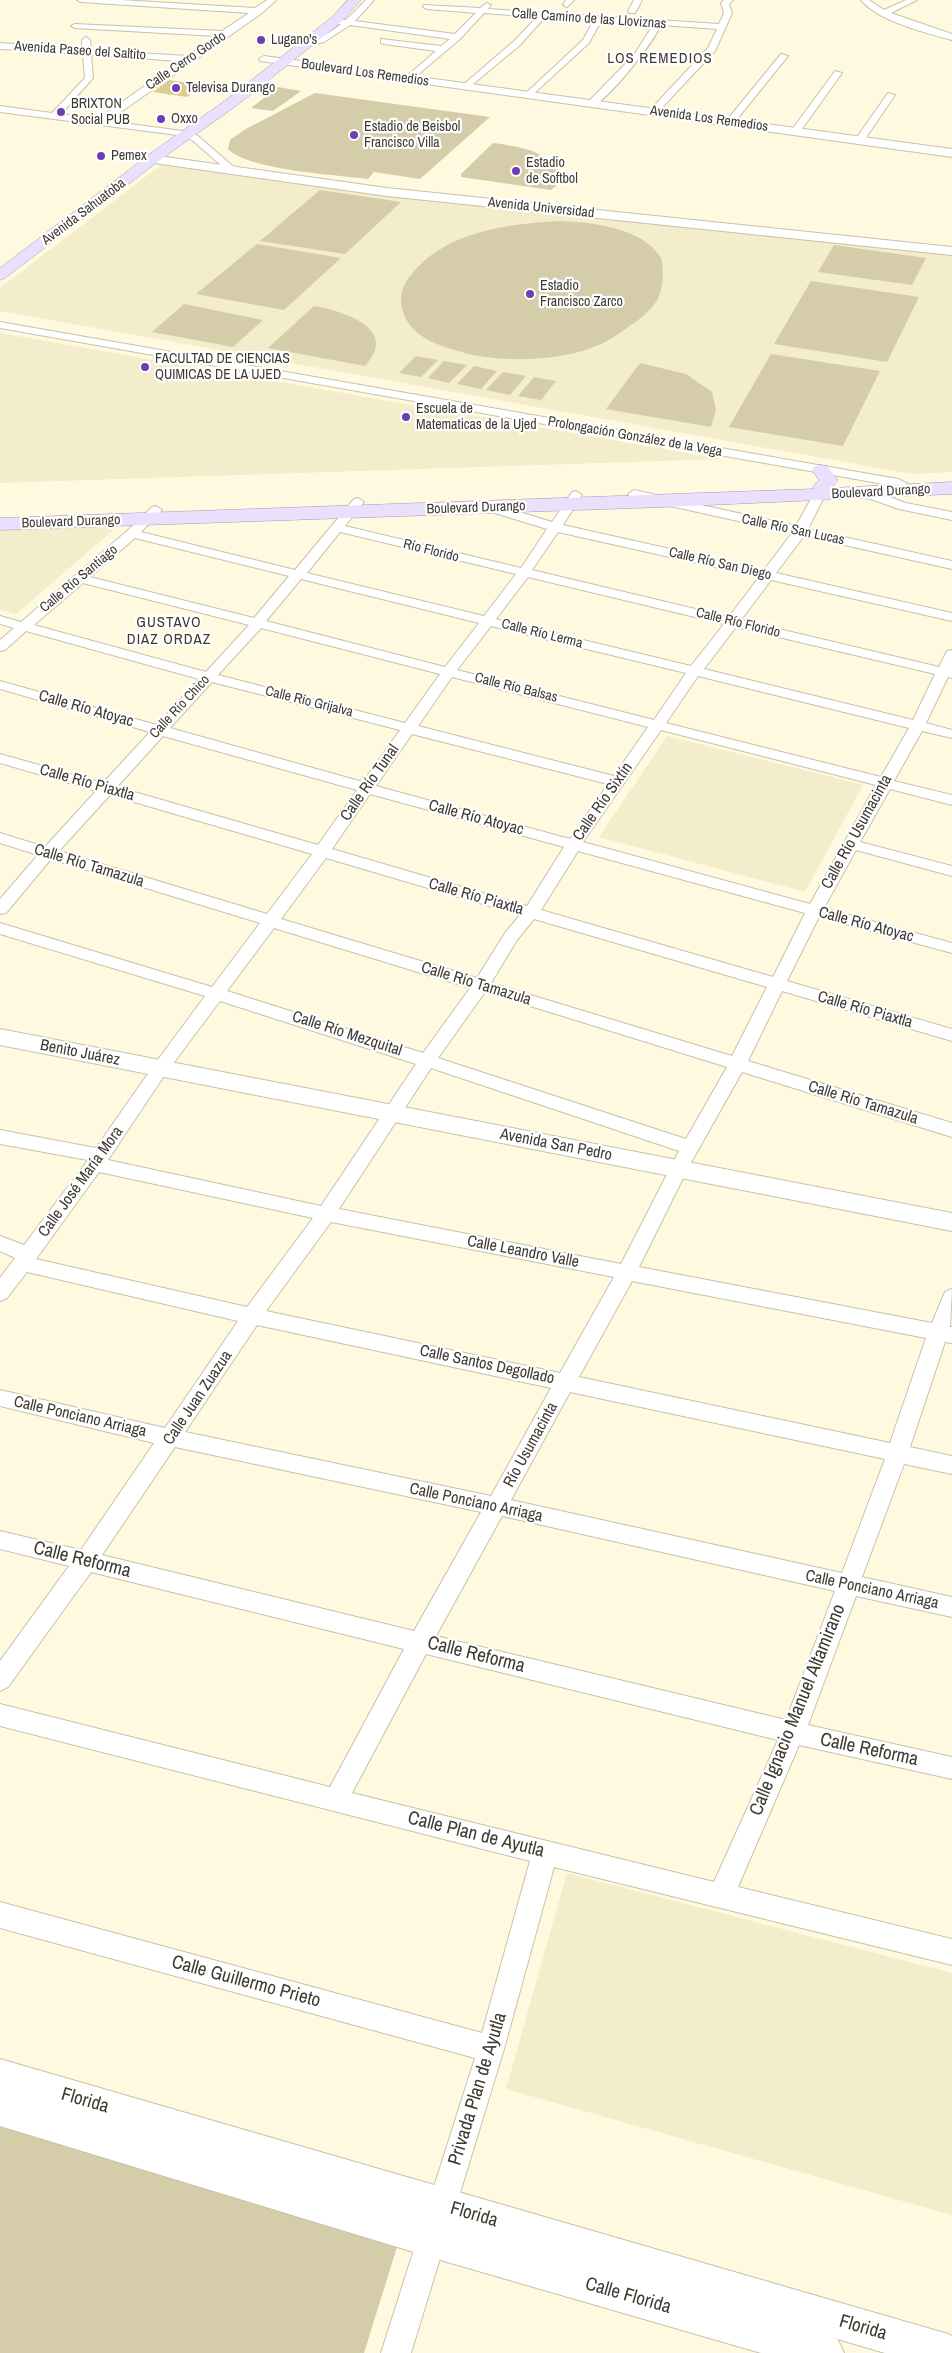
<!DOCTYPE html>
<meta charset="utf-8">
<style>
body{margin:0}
canvas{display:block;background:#fff9e0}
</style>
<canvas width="952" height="2353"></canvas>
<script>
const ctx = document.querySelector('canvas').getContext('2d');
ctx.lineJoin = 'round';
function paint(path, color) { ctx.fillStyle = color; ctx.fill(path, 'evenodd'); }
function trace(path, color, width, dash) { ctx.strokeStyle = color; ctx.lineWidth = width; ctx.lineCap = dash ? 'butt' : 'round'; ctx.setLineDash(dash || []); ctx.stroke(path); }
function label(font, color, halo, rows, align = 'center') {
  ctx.font = font + ' "Archivo Narrow",sans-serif'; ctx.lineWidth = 4.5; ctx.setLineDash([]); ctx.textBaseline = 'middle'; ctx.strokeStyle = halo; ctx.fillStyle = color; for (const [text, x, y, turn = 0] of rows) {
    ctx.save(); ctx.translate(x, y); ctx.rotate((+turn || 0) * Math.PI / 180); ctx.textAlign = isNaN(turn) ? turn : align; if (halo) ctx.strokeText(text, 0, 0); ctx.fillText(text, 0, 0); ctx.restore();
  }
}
paint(new Path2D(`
 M165,162L325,187L952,253V472L912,474L0,311V288Z
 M0,333L721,459L0,483Z
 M118,526L16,614L0,610V529Z
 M667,736L863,785L805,892L599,837Z
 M567,1873L952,1973V2215L506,2089Z`), '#f4edcc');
paint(new Path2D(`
 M278,87L301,91L273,111L251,108Z
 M315,93L490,117L420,179L374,172L368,179C337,175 248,170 228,149L230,140L244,130Z
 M493,143C517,146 558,152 562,181L551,190L461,177V174Z
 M320,190L401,202L345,254L260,241Z
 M558,221C590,222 643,227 661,258C663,262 662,268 663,273C663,282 661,295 656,302C650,311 640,319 631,325C621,332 611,340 599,345C563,361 503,363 465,353C445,347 419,341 407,321C398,305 399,290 410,276C444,232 506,224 558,221Z
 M257,244L341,258L284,310L196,294Z
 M834,245L926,258L912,285L818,272Z
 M811,281L919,297L887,362L774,344Z
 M184,304L263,320L233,347L152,332Z
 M314,306C344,311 400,329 365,366L268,348Z
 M771,354L880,371L843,446L729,427Z
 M416,356L438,360L421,377L399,373Z
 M444,361L467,365L449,383L428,378Z
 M640,363L686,374L712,392L716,410L711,427L606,409Z
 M474,366L497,371L481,389L457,384Z
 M503,372L526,376L510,395L486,390Z
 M534,377L556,381L541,400L518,396Z
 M0,2125L397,2247L364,2353H0Z`), '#d5cca9');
paint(new Path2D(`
 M169,80L203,85L187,97L153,92Z`), '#dbcd92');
const minor = new Path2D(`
 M77,0H120L255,8L267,0H276L262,13L108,121L190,132L198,136L236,169V173H230L192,140L185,136L0,112V106L52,113L85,78L83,54L0,49V43L82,49V40L86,37L90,40L91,50L187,56L216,36L75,28L71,26L75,24L222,31L249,13L81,2ZM91,55L180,61L98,119L61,114L93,78Z
 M366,0H374L355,21L455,34L476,13L427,9L423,7L424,5L480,8L487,3L491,5L488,9L719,24L724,13L721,3L724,0H733L729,4L732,13L715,51L656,114L653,115L648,112L650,110L708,48L717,29L661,25C652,44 609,100 591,107L586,104L588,102L634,55L653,25L601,21L589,43L529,98L526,97V93L583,40L593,21L545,17L520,45L466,90L462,87L463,85L514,41L537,17L484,13L460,39L409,82L405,79L406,77L436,51L384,44L381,43V39L441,46L450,39L350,25L324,42L298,49V45C314,41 328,35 341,24L332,23V19L346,20Z
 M566,0H574L567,7L563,5Z
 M634,0H642L635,13H629L628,11Z
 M861,0H869L884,10L906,0H917L891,13L952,34V40C926,33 878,21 861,0Z
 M781,54L788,56L733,124H727V120Z
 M835,71L842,73L799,133H793L791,131Z
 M888,93L895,95L863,142H857L855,140Z
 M0,322L898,479L920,490L914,494L895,486L0,328Z
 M866,489L906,503L952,512V520L899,509L862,496L860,493L862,490Z
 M634,490L796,526L813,495L819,491L825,495L808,529L952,561V569L804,536L776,573L952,613V621L771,580L741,620L939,667L947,651L952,650V678L948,677L926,723L952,730V738L922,731L894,781L952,795V805L890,789L860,842L952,866V876L856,850L824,908L952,943V953L819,917L787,981L952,1029V1041L782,991L748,1061L952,1123V1137L742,1072L688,1168L639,1267L932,1323L945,1292L952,1289L950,1327H952V1343L945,1342L910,1447L952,1456V1474L904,1464L862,1577L952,1597V1617L856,1596L808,1725L952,1757V1779L799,1745L738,1887L952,1939V1965L554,1867L504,2049L411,2353H381L475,2058L0,1928V1902L482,2033L530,1861L0,1726V1704L330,1787L404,1649L91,1572L8,1687L0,1691V1661L69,1566L0,1549V1531L81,1550L154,1443L0,1406V1390L165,1428L238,1321L27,1272L7,1298L0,1301V1278L15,1258L0,1251V1236L24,1245L88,1160L0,1144V1130L96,1148L154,1065L205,996L0,934V923L212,987L260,923L51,859L6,913L0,914V899L38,855L0,843V833L45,847L96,791L0,763V754L103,783L150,732L0,689V681L157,725L199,679L26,631L5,650L0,651V640L14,628L0,624V616L21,622L127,531L152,507L156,506L162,510L141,532L295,570L354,499L358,498L364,502L345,526L521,568L547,529L485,510L483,507L485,504H493L552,522L572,492L576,491L582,495L563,525L764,570L792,533L630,497L628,494ZM340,532L516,574L484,616L307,573ZM558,532L759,577L729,617L532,570ZM135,538L289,576L254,618L90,577ZM528,577L724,624L691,666L496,619ZM301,579L479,623L445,667L266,621ZM83,583L249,625L206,672L34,625ZM491,626L686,673L654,720L457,670ZM736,627L935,674L913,720L704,669ZM261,628L440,674L405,723L218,675ZM698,676L909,728L881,777L666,723ZM452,677L648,727L614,776L418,726ZM212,682L400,730L363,782L170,728ZM661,730L876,785L810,904L583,842ZM412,734L608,784L570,839L376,786ZM163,736L357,790L318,845L117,787ZM370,794L564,847L527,906L332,849ZM110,795L312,854L267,914L59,851ZM578,851L805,913L773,977L541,910ZM326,858L520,915L505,933L477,978L281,919ZM534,919L767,987L732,1056L491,983L517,940ZM274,928L470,988L423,1053L227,991ZM485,992L727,1067L686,1139L438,1058ZM220,1001L416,1064L321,1206L108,1160L166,1073ZM431,1068L679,1151L621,1264L339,1209ZM99,1172L313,1218L247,1307L36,1259ZM331,1222L614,1277L560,1373L266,1311ZM632,1281L926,1338L890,1443L579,1377ZM257,1325L551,1388L491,1496L185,1432ZM570,1392L885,1459L842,1573L511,1500ZM175,1447L481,1512L414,1631L102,1555ZM502,1516L835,1591L786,1720L436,1636ZM426,1654L778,1740L714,1882L352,1793Z`);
const tertiary = new Path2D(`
 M264,56L952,149V157L260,61L259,59Z
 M130,152L387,188L952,247V255L387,196L126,159L124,156L126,153Z
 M0,1029L952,1213V1231L0,1045Z
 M0,2059L948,2334L952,2336V2353H885L834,2338L838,2340L844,2353H761L430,2257L0,2126Z`);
const primary = new Path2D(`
 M348,0H361L339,24L236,106L164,157L5,278L0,280V268L154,151L226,100L331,18Z
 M821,465L827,466L838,480L831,488L952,482V494L664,507L0,530V518L814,489L813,487L819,480L812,470L815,466Z`);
trace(minor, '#c7c2a9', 2);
trace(tertiary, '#c7c2a9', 2);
trace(primary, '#a499b6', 1);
paint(minor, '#fff');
paint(tertiary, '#fff');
paint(primary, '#e9e0fe');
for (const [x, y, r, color] of [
 [261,40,5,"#6f3cb3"],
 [176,88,5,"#6f3cb3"],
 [61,112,5,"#6f3cb3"],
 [161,119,5,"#6f3cb3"],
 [354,135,5,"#6f3cb3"],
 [101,156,5,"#6f3cb3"],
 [516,171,5,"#6f3cb3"],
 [530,294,5,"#6f3cb3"],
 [145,367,5,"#6f3cb3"],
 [406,417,5,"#6f3cb3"]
]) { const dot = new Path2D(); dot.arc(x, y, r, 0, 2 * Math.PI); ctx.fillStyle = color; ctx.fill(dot); trace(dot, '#fff', 2); }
label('14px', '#3e3c32', '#fff', [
 ["Calle Camino de las Lloviznas",589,19,4],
 ["Avenida Paseo del Saltito",80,51,4],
 ["Calle Cerro Gordo",186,61,-34],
 ["Boulevard Los Remedios",365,73,8],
 ["Avenida Los Remedios",709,119,8],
 ["Avenida Universidad",541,208,6],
 ["Avenida Sahuatoba",84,212,-37],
 ["Prolongación González de la Vega",635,437,10],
 ["Boulevard Durango",881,492,-3],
 ["Boulevard Durango",476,508,-2],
 ["Boulevard Durango",71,522,-2],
 ["Calle Río San Lucas",793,530,12],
 ["Río Florido",431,551,14],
 ["Calle Río San Diego",720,564,13],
 ["Calle Río Santiago",79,579,-40],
 ["Calle Río Florido",738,623,14],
 ["Calle Río Lerma",542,634,14],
 ["Calle Río Balsas",516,688,14],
 ["Calle Río Grijalva",309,702,14],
 ["Calle Río Chico",180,707,-47]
]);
label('14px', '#3e3c32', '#fff', [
 ["Lugano's",271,40],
 ["Televisa Durango",186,88],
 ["BRIXTON",71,104],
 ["Social PUB",71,120],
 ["Oxxo",171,119],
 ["Estadio de Beisbol",364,127],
 ["Francisco Villa",364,143],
 ["Pemex",111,156],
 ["Estadio",526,163],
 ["de Softbol",526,179],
 ["Estadio",540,286],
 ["Francisco Zarco",540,302],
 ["FACULTAD DE CIENCIAS",155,359],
 ["QUIMICAS DE LA UJED",155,375],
 ["Escuela de",416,409],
 ["Matematicas de la Ujed",416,425]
], 'left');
ctx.letterSpacing = '1px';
label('15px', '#3e3c32', '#fff', [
 ["LOS REMEDIOS",660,59],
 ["GUSTAVO",169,623],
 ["DIAZ ORDAZ",169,640]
]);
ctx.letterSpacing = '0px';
label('16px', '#3e3c32', '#fff', [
 ["Calle Río Atoyac",86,709,16],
 ["Calle Río Piaxtla",87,783,16],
 ["Calle Río Tunal",370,783,-55],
 ["Calle Río Sixtín",603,802,-55],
 ["Calle Río Atoyac",476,818,15],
 ["Calle Río Usumacinta",857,832,-61],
 ["Calle Río Tamazula",89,866,17],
 ["Calle Río Piaxtla",476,897,16],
 ["Calle Río Atoyac",866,925,15],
 ["Calle Río Tamazula",476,984,17],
 ["Calle Río Piaxtla",865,1010,16],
 ["Calle Río Mezquital",347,1034,18],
 ["Benito Juárez",80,1053,11],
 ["Calle Río Tamazula",863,1103,17],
 ["Avenida San Pedro",556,1145,11],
 ["Calle José María Mora",81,1182,-54],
 ["Calle Leandro Valle",523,1252,11],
 ["Calle Santos Degollado",487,1365,12],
 ["Calle Juan Zuazua",198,1398,-56],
 ["Calle Ponciano Arriaga",80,1417,13],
 ["Río Usumacinta",531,1445,-61],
 ["Calle Ponciano Arriaga",476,1503,12],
 ["Calle Ponciano Arriaga",872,1590,12]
]);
label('19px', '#3e3c32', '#fff', [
 ["Calle Reforma",82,1560,14],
 ["Calle Reforma",476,1655,14],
 ["Calle Ignacio Manuel Altamirano",798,1710,-68],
 ["Calle Reforma",869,1750,12],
 ["Calle Plan de Ayutla",476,1835,14],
 ["Calle Guillermo Prieto",246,1982,15],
 ["Privada Plan de Ayutla",478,2089,-73],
 ["Florida",85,2101,16],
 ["Florida",474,2215,16],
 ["Calle Florida",628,2296,16],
 ["Florida",863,2328,16]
]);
</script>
